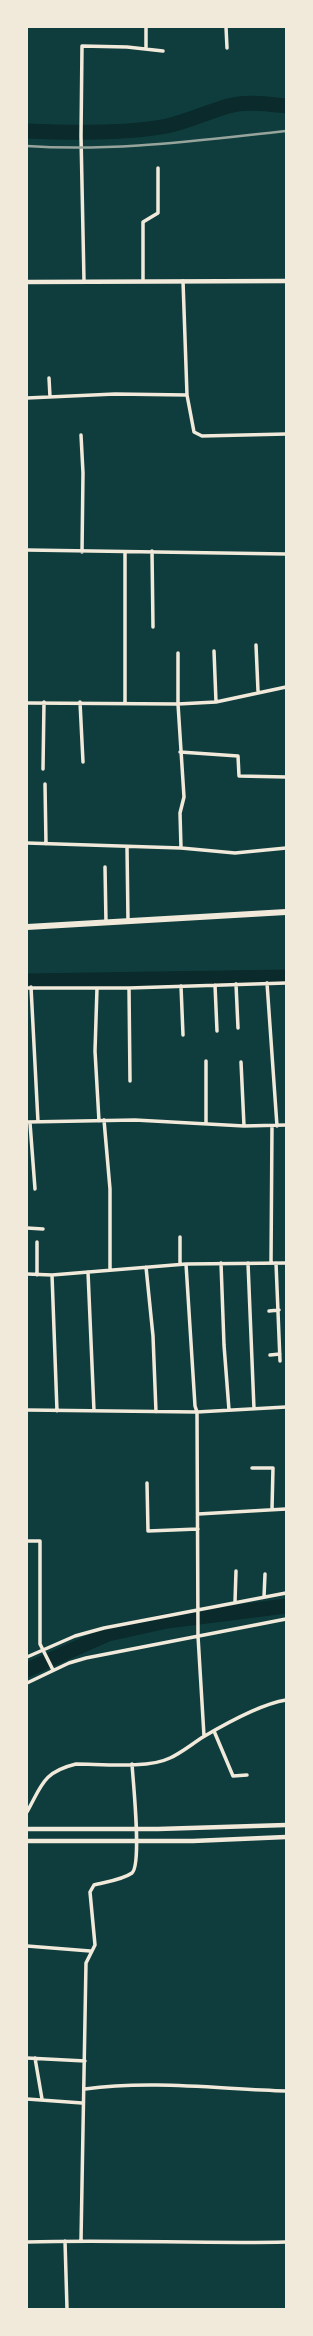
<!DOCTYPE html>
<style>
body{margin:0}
#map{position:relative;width:313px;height:2336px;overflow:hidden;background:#0f3d3e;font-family:Signika,sans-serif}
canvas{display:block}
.frame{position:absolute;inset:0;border:28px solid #f1e9da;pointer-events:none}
</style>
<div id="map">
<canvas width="313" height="2336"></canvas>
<div class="frame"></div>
</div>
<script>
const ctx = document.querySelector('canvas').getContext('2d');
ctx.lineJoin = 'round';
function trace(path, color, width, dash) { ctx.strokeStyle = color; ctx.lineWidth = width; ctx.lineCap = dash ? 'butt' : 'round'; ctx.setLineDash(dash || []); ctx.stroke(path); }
trace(new Path2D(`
 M27,131C70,133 125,134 167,126C188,121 208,112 228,106C247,101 267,104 286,106
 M27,981L286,977
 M27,1670L108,1634L167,1621L286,1606`), '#0a2a2b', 15);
trace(new Path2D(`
 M226,27L227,48
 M146,49V27
 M84,281L81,136L82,46L127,47L163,51
 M143,281V222L158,213V168
 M183,281L187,395L194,432L202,436L286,434
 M49,378L50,397
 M27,398L115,394L187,395
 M81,435L83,473L82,552
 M27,550L286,554
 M152,551L153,627
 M256,645L258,691
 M214,651L216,702
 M178,653V704L184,797L180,813L181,848
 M80,702L83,762
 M27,703L178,704L216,702L286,687
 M125,703V553
 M180,752L238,756L239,776L286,777
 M43,769L44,702
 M45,784L46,844
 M27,843L181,848L235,853L286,848
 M127,847L128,921
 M105,867L106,923
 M267,983L277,1126
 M236,984L238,1028
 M215,985L217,1031
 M181,986L183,1035
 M31,987L38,1122
 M27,988H129L286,983
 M97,988L95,1051L99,1121
 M129,988L130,1081
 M206,1061V1124
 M241,1062L244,1126
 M104,1120L110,1189V1270
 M27,1122L135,1120L244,1126L286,1125
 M30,1123L35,1189
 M27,1228L43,1229
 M180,1237V1264
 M221,1263L224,1345L229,1410
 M248,1263L254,1409
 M271,1263L272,1126
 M276,1263L280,1361
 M186,1264L195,1406L197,1412L198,1636L204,1736
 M146,1267L153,1336L156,1412
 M88,1272L94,1411
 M27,1274L52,1275L186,1264L286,1263
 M37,1275V1242
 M52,1275L57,1411
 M269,1311L279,1310
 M270,1355L280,1354
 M27,1410L197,1412L286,1407
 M252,1468H273L272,1509
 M147,1483L148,1531L198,1529
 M198,1514L286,1509
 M27,1541H40V1644L53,1670
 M264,1597L265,1574
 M235,1602L236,1571
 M27,1657L75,1636L104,1628L286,1593
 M27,1683L69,1663L86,1658L286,1619
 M214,1731L233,1776L247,1775
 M27,1812C42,1785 43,1772 76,1764C100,1764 148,1769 170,1758C181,1753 192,1744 203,1737C225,1724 261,1704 286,1700
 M27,1946L90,1951
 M27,2058L85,2061
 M35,2058L42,2099
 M85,2089C151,2080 219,2089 286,2091
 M27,2099L82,2103
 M81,2240L86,1963L95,1945L90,1892L94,1885C105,1882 122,1880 132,1873C142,1864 133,1781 132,1764
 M65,2241L67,2309
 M27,2242C113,2239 200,2244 286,2242`), '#f1e9da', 3.5);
trace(new Path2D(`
 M27,282L286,281
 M27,1829H158L286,1825
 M27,1841H193L286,1837`), '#f1e9da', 4.5);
trace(new Path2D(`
 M27,927L286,912`), '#f1e9da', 6);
trace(new Path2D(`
 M27,146C114,152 200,140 286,131`), '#97a49c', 2.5);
</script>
